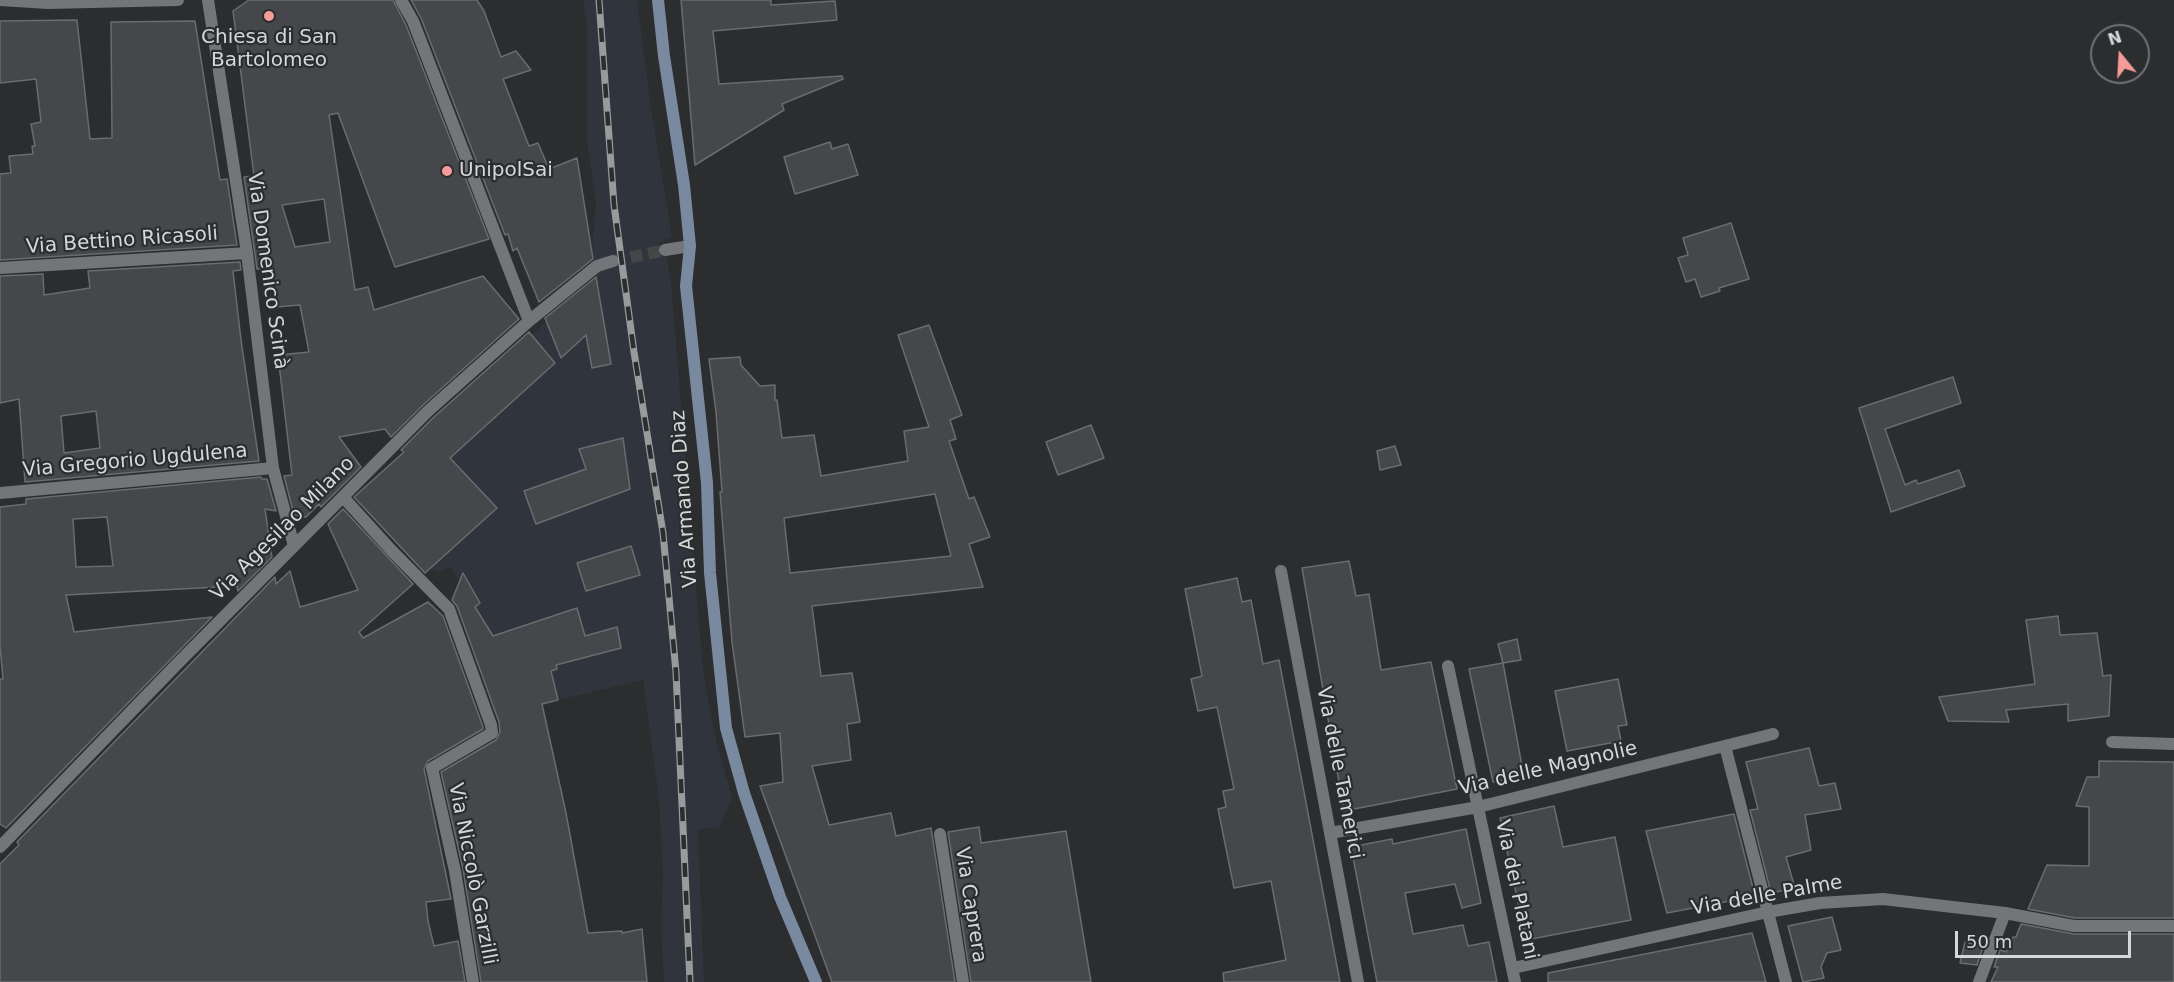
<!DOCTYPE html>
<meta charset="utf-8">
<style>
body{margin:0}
#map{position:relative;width:2174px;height:982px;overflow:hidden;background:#2b2d2f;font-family:"DejaVu Sans",sans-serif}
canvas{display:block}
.north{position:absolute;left:2090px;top:24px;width:60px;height:60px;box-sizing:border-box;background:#2b2d2f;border:2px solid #6f7173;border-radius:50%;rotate:342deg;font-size:16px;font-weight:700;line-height:24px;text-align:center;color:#d6d7d9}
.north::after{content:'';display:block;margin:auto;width:21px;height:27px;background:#f59b99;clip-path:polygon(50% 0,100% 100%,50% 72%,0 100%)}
.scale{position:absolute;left:1955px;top:931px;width:176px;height:27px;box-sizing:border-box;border:3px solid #d6d7d9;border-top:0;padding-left:8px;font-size:18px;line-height:21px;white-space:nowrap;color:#d6d7d9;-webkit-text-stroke:4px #2b2d2f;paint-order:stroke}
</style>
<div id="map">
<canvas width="2174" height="982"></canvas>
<div class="north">N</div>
<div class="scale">50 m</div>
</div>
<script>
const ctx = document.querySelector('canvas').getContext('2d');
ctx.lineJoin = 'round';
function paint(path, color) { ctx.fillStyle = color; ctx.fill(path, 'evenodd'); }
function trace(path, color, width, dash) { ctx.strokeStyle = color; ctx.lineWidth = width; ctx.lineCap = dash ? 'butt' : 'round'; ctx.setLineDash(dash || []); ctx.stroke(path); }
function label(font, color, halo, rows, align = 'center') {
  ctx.font = font + ' "DejaVu Sans",sans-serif'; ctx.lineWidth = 4.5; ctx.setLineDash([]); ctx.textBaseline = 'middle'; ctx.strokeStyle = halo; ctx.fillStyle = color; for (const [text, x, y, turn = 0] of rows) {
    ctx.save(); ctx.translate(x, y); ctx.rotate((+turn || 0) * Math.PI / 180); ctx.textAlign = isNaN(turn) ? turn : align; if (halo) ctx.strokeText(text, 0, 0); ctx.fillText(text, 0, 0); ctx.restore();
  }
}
paint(new Path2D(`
 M583,0H637L650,102L672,238L659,242L667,258L671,283L703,671L717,746L732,797L720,827L698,830L704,982H664L661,928L663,872L659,799L643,680L558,700L475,640L453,603V598L456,589L461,584L450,567L438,572L430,569L360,492L596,276L592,251L596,203L587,140V29Z`), '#30353d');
const building = new Path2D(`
 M249,0H393L406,25L489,239L395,267L338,113L329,115L355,290L368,287L374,310L483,276L519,319L423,405L391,437L385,429L339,437L361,467L321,507L319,504L306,517L294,515L284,476L292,475L278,355L309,352L300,305L276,307L271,268L257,269L244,177L254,176L233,11ZM324,199L330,242L295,247L282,205Z
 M411,0H477L484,11L501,57L516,51L531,70L503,79L529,146L538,143L549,169L577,158L593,259L539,302L517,248L513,251L508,234L505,235L421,18Z
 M681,0H771V5L835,1L837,20L713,31L719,84L842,76L843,79L782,104L784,110L695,165Z
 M77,20L90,139L112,138L111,22L195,21L220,180L227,179L237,245L0,260V174L11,173L9,156L33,154L32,146H35L31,124L41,122L36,79L0,83V21Z
 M830,142L832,149L848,144L858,175L795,194L784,157Z
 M1731,223L1749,279L1719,288L1720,291L1701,297L1695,279L1686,282L1678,258L1688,255L1683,238Z
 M240,262L241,270L233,271L241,340L259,461L25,482L19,399L0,403V276L43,274L44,295L90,288L88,271ZM96,411L100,448L64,453L61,416Z
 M596,277L611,364L592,368L586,335L561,358L545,318Z
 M929,325L962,415L950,420L956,439L949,441L969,499L974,497L990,537L969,544L983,587L812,606L821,676L852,673L860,722L847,724L851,760L812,766L829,825L891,813L896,836L931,828L955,982H832L760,786L783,782L780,733L745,737L732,642L720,492H722L716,412L709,359L740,357L741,365L760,386L775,385V400H777L782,438L814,435L821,476L908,461L904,431L929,427L898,335ZM935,494L951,556L790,573L784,518Z
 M529,332L555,363L450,458L497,508L425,573L354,497L404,452L401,450L434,417Z
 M1953,377L1961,403L1885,429L1905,485L1916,480L1918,484L1959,470L1965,486L1891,512L1859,408Z
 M1091,425L1104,458L1058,475L1046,442Z
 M623,438L630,489L536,524L524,491L586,469L579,449Z
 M1395,446L1401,465L1380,470L1377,451Z
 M261,477L262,479H267L276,511L265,509L272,557L238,591L237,586L66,595L74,632L212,617L6,828L0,824V679H3L0,646V507L26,504V499ZM107,517L113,566L76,567L73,519Z
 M343,509L413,584L359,632L363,638L428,602L443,616L483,727V729L428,761L424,769L451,899L426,902L428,921L434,946L458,941L465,982H0V864L19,845L17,842L275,577L276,584L290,571L300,607L358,590L328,524Z
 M631,546L640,575L586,591L577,563Z
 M1349,561L1356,596L1369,594L1381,670L1431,662L1457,789L1344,811L1302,568Z
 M463,573L480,603L475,607L493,636L577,608L585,636L617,627L621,648L556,665L557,669L551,671L558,700L542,704L566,813L588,933L622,931V933L642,929L647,982H481L463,869L441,772L496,740L500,732L499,722L457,606L452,600Z
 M1237,578L1242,602L1251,600L1263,664L1279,660L1340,982H1224L1223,973L1286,960L1271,881L1234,888L1218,809L1226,807L1223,791L1234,789L1217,707L1198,711L1191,679L1202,676L1185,589Z
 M2058,616L2060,635L2097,633L2103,676L2111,675L2109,716L2068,721V704L2006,710L2009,722L1948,721L1939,697L2035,684L2026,620Z
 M1517,639L1521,660L1503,663L1498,644Z
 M1503,663L1524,777L1493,782L1469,669Z
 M1618,679L1627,725L1618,726L1621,741L1567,751L1555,691Z
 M1809,748L1819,786L1835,783L1841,809L1805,815L1811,850L1786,857L1795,888L1771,893L1750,810L1758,809L1746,762Z
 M2099,761L2174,762V918H2075L2028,909L2047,865L2089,866V807L2076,806L2087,777H2099Z
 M1554,806L1563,847L1615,837L1631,920L1526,940L1500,818Z
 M1734,814L1755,896L1667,913L1646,831Z
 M979,827L981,843L1066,831L1091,982H971L948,832Z
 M1466,829L1481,903L1462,908L1455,884L1405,893L1413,934L1463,925L1468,946L1489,942L1497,982H1377L1351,847L1392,839L1393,844Z
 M1832,917L1841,950L1827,953L1821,967L1824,978L1803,982L1788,926Z
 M2021,924L2074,934H2174V982H1991L1998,967H1994L2000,950L2006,952L2013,937H2016Z
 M1752,933L1766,982H1548V973Z
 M1965,942L1983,947L1977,965L1960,963Z`);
paint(building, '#45474a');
trace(building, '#6a6c6f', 1.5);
trace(new Path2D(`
 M613,261L665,250`), '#454648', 12, [12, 6]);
trace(new Path2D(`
 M0,0L48,3L178,0
 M208,0L247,253L273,468L294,546
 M401,0L413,21L529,321
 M665,250L690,246
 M0,268L247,253
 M0,493L273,468
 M343,497L392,551L449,609L491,725L492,733L432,768L455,871L473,982
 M1281,571L1358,982
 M1448,666L1515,982
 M2112,742L2174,744
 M1725,746L1786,982
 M1330,833L1478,807L1773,734
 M940,834L963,982
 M0,847L178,663L428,411L529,321L597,266L613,261
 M1513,968L1768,912L1820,903L1883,899L2005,913L2074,926H2174
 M1979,982L2005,913`), '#737578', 12);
trace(new Path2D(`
 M658,0L664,56L684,185L690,246L686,286L707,483L710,573L726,728L744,793L780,897L816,982`), '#7889a0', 12);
const rail = new Path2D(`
 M599,0L614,205L634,352L663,533L676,672L690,982`);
trace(rail, '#999a9c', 7);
trace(rail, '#2b2d2f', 4.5, [14]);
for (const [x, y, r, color] of [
 [269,16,6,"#f59b99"],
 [447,171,6,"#f59b99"]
]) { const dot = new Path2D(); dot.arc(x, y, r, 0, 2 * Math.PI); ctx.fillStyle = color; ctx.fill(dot); trace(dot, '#2b2d2f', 2); }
label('20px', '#d6d7d9', '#2b2d2f', [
 ["Chiesa di San",269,38],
 ["Bartolomeo",269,61],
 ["UnipolSai",459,171,"left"]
]);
label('20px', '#d6d7d9', '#2b2d2f', [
 ["Via Bettino Ricasoli",122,241,-4],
 ["Via Domenico Scinà",267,271,82],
 ["Via Gregorio Ugdulena",135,461,-5],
 ["Via Armando Diaz",685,499,-94],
 ["Via Agesilao Milano",283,529,-45],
 ["Via delle Magnolie",1548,769,-13],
 ["Via delle Tamerici",1339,773,79],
 ["Via Niccolò Garzilli",472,874,79],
 ["Via dei Platani",1516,890,78],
 ["Via delle Palme",1767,896,-10],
 ["Via Caprera",970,905,81]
]);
</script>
